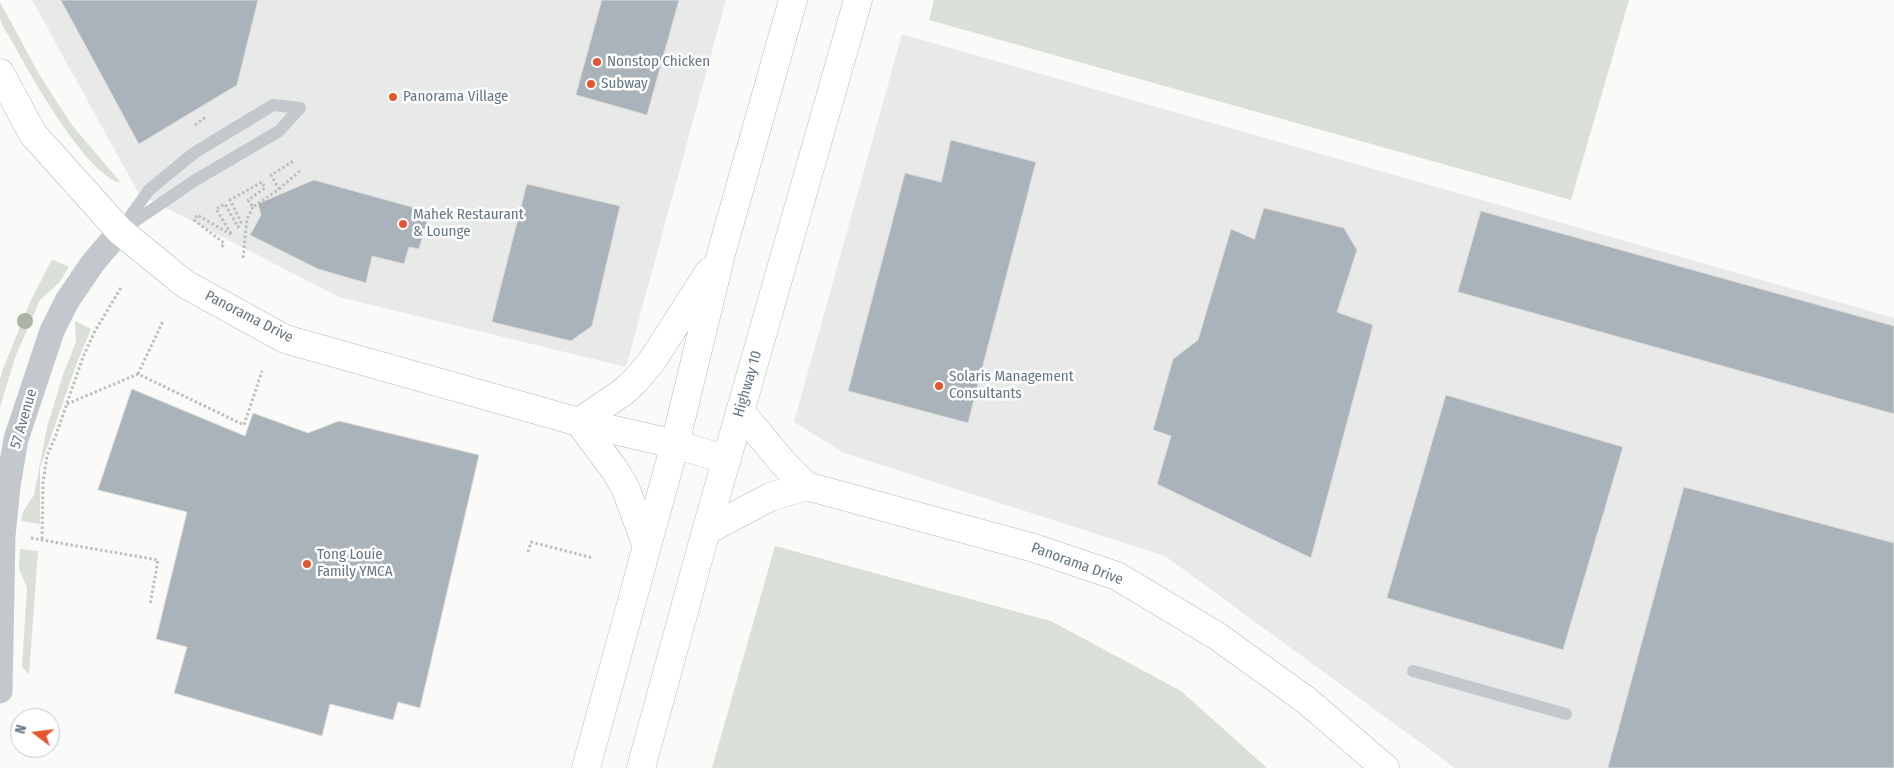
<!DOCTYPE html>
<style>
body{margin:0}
#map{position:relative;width:1894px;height:768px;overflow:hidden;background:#fafaf8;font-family:"Fira Sans Condensed",sans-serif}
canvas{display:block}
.north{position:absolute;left:10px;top:708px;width:50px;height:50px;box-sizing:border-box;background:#fff;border:1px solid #c1c8cd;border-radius:50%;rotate:285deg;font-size:14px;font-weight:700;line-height:20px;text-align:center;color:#657683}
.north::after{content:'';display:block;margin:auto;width:18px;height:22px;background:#e4572e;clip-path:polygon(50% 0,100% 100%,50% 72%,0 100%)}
</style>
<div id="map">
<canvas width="1894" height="768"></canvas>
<div class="north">N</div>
</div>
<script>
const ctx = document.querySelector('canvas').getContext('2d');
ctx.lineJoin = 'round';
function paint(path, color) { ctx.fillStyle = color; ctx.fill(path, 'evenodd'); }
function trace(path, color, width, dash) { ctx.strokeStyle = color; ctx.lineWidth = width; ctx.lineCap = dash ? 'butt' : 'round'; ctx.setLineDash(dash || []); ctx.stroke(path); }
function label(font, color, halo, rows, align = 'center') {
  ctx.font = font + ' "Fira Sans Condensed",sans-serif'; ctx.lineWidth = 5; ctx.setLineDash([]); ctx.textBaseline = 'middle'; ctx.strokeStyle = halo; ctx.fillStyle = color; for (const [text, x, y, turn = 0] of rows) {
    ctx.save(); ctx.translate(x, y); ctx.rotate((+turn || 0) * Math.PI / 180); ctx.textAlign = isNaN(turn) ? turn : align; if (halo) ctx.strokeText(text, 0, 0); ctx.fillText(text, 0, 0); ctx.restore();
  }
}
paint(new Path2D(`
 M32,0H726L626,367L339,297L139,194Z
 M902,34L1894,318V768H1455L1165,556L844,453L794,422Z`), '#e8e9e9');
paint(new Path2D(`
 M934,0H1629L1571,200L929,20Z
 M0,2L40,76L72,125L121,183C87,176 31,76 14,45C10,37 2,27 0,18C0,13 0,7 0,2Z
 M54,260L69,267L59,283L40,300L16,355L0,407V379L3,369L30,302L51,261Z
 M75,321L91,329L76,365L40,468V524L21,521L23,512L34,495L47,427L63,375L76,342Z
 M775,546L1051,621L1181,691L1267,768H712Z
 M20,549L38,551L29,674L22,667L27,588L19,568Z`), '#dadfd7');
const building = new Path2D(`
 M61,0H258L237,85L139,144Z
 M602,0H679L647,115L576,95Z
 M951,140L1036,162L968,423L848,391L905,173L941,182Z
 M314,180L430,212L419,249L409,247L404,264L372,256L366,283L318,269L250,235L261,215L258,204Z
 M527,184L620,206L592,326L571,341L492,322Z
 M1264,208L1344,228L1357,250L1337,312L1373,325L1311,558L1157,484L1171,436L1153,430L1173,359L1198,340L1231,229L1254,239Z
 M1481,211L1894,326V414L1458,292Z
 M132,389L245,436L253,413L308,433L339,421L479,455L420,708L398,702L393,720L330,704L322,736L174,693L187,647L156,639L187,512L98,490Z
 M1446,395L1623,447L1563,650L1387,598Z
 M1684,487L1894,543V768H1608Z`);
paint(building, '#aab3b9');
trace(building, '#dcdcda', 1);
const secondary = new Path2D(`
 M0,73L33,134L120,231L185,284L285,339L579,422L675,444
 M806,486L1034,548L1117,576L1217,636L1306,700L1385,768`);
const highway = new Path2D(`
 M675,444L727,460
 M706,531L770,497L806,486L784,464L740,411
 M646,544L625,487L614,469L579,422L623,392L636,380L652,361L709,272
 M586,768L675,444L721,254L793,0
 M641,768L706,531L858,0`);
trace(secondary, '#b3babf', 29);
trace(highway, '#b4b9bd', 29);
trace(new Path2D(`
 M195,125L206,117
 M279,189L301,170
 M222,247L224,243L194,220L197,215L232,235L216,209L225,204L238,227L241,222L230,200L262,182L265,188L248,200L253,207L279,189L271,175L295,160
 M243,258L247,219L253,207
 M138,374L163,321
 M67,404L138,374L244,425L262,371
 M31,538L158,560L150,605
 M42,539L43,482L47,456L56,435L83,357L95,331L122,286
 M528,552L531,542L593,558`), '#bbbfc2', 3, [2.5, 2.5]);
trace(new Path2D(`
 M125,228L194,181L279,131L300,108
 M120,231L149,190L194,153L273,105L300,108
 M1413,671L1566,714`), '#c3c8cc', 12);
trace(new Path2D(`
 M0,691L3,536L8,486L16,439L52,331L67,301L92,264L120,231`), '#c3c8cc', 25);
trace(secondary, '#fff', 28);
trace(highway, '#fff', 28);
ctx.fillStyle = '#aab4a7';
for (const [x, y] of [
 [25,321]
]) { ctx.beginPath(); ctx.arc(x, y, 8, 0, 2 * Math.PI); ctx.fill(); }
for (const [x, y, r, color] of [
 [597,62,5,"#e4572e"],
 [591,84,5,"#e4572e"],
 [393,97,5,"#e4572e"],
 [403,224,5,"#e4572e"],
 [939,386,5,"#e4572e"],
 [307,564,5,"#e4572e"]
]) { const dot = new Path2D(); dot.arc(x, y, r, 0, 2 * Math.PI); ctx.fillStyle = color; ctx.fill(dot); trace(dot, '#fff', 2); }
label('15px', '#657683', '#fff', [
 ["Nonstop Chicken",607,62],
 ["Subway",601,84],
 ["Panorama Village",403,97],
 ["Mahek Restaurant",413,215],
 ["& Lounge",413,232],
 ["Solaris Management",949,377],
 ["Consultants",949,394],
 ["Tong Louie",317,555],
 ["Family YMCA",317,572]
], 'left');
label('15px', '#657683', '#fff', [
 ["Panorama Drive",249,317,27],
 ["Highway 10",748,384,-74],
 ["57 Avenue",24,419,-74],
 ["Panorama Drive",1077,564,20]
]);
</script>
